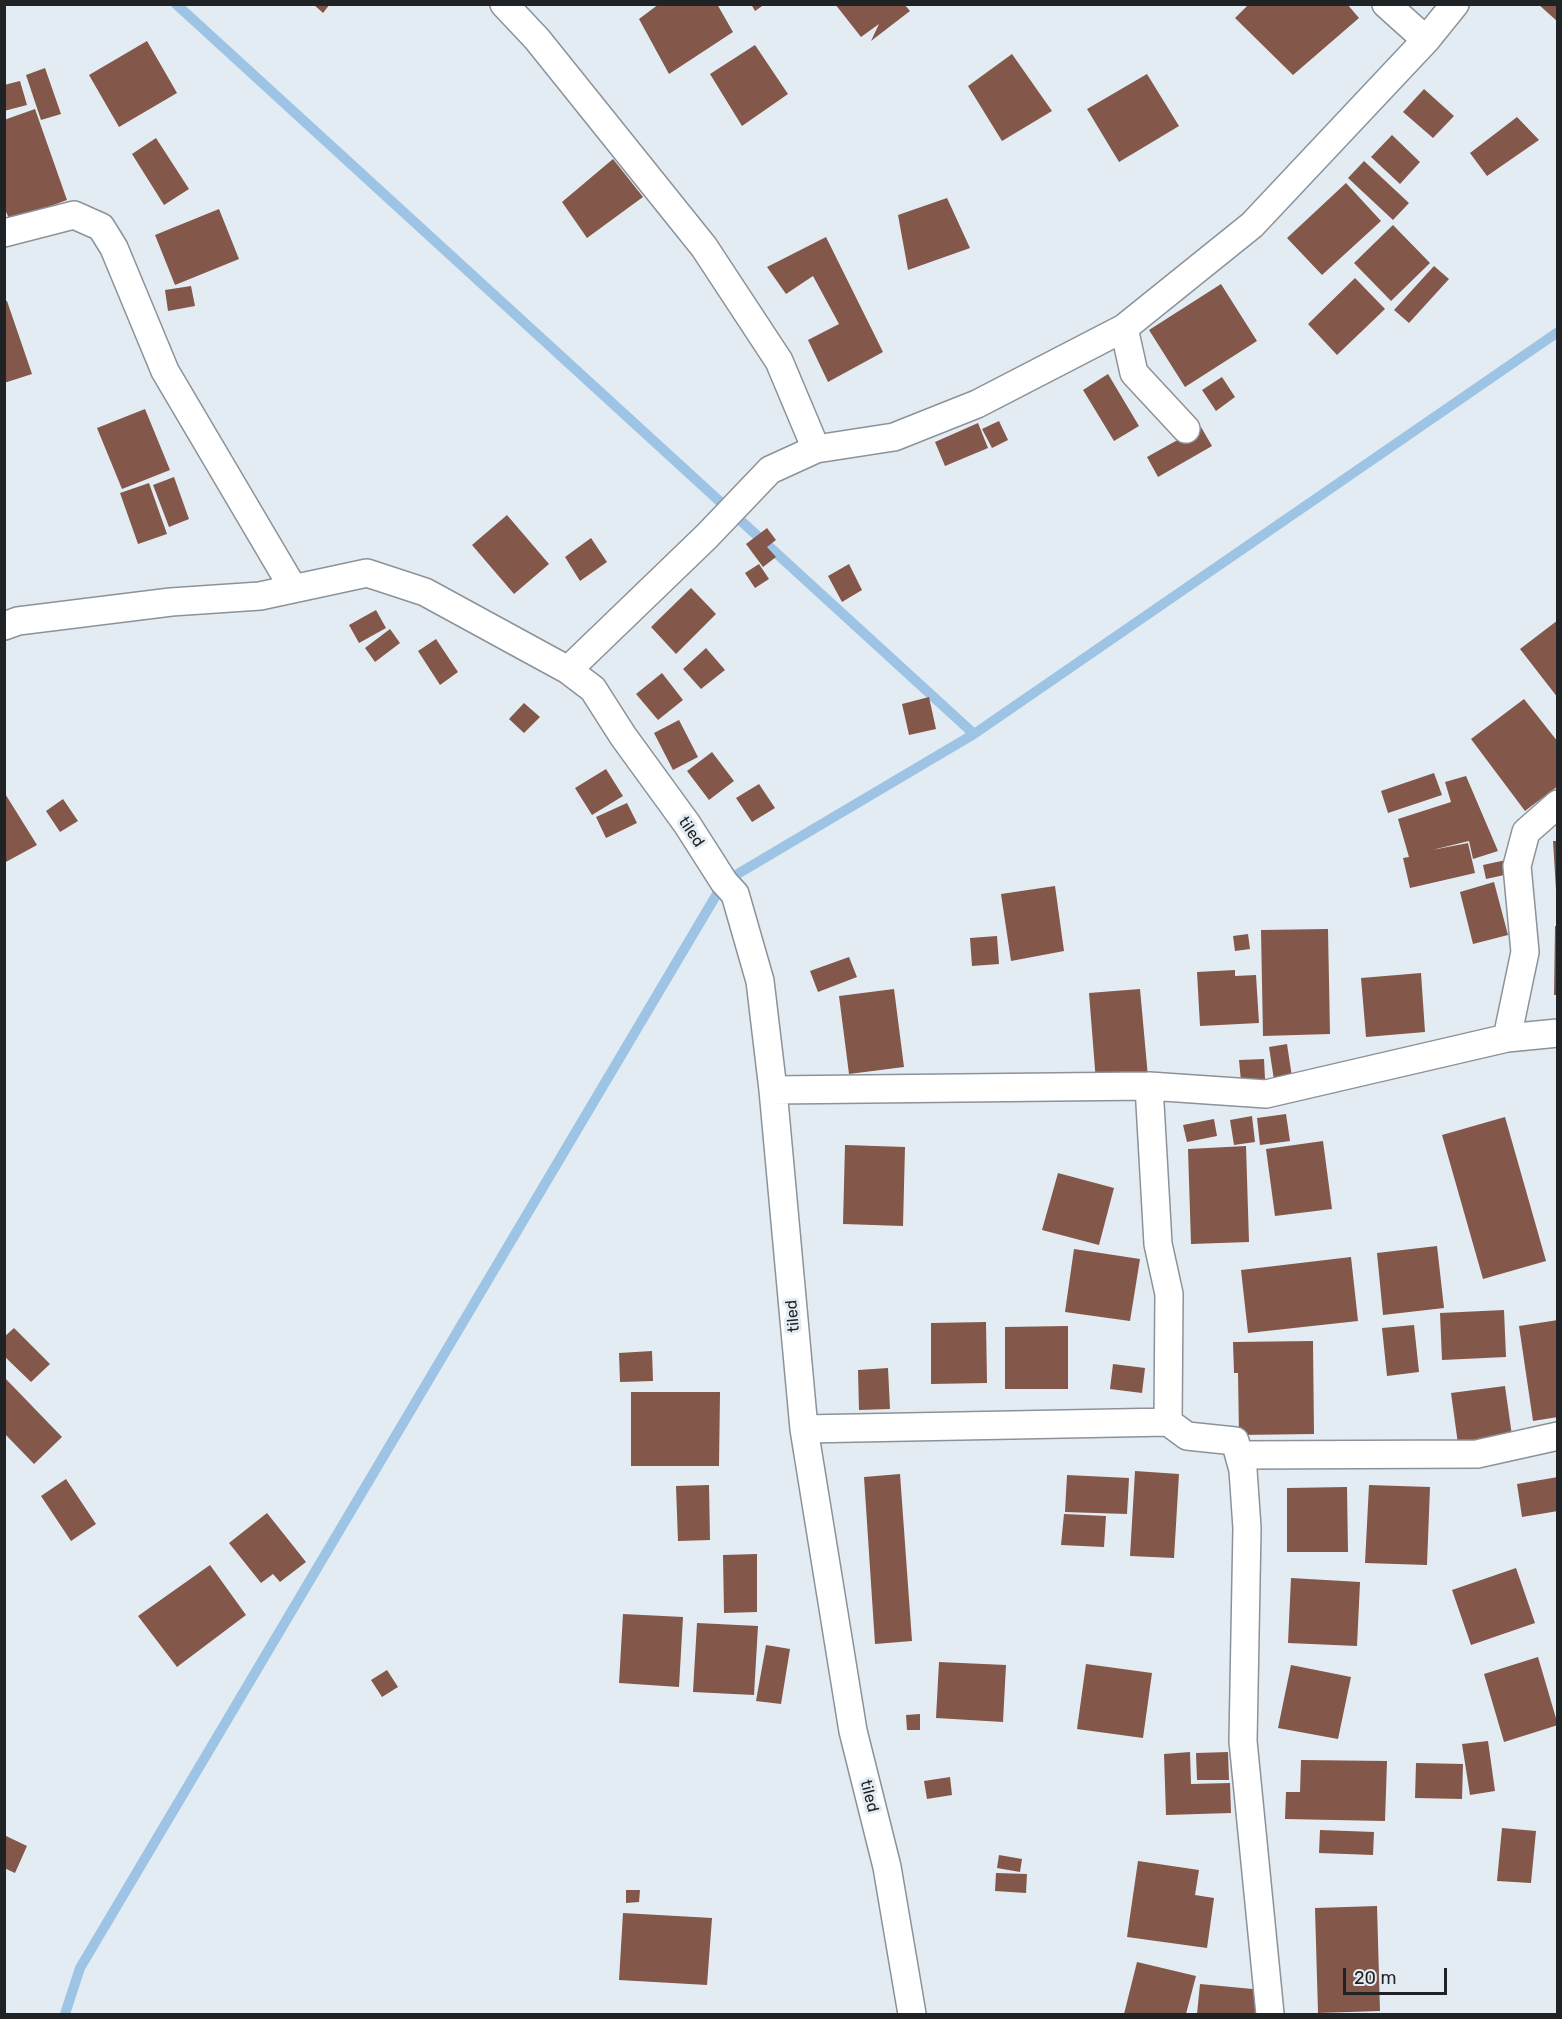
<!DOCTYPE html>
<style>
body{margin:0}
#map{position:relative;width:1562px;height:2019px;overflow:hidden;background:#e4ecf3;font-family:Rubik,sans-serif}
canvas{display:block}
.frame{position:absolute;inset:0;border:6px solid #202325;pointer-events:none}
.scale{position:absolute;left:1343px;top:1968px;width:104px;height:27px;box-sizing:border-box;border:3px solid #202325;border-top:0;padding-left:8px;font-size:18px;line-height:21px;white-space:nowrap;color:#202325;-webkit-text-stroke:4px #e4ecf3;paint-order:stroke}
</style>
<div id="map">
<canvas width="1562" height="2019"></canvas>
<div class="frame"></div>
<div class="scale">20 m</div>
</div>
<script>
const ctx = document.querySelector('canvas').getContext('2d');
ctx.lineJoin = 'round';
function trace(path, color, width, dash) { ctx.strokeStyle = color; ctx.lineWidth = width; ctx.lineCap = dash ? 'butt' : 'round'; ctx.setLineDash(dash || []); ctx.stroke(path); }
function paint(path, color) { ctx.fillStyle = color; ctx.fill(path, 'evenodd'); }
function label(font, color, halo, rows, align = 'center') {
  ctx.font = font + ' Rubik,sans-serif'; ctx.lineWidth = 6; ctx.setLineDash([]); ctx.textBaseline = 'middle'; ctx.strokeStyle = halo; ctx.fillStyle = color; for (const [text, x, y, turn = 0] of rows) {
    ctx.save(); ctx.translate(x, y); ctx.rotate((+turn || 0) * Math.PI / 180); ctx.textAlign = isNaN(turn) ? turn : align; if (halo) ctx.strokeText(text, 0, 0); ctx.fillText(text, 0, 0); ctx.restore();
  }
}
trace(new Path2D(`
 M176,4L974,734
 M65,2014L80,1968L724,882L974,734L1558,332`), '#9dc4e5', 10);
paint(new Path2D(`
 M313,4H330L323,13Z
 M659,4H717L733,32L669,74L639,19Z
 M751,4H765L755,11Z
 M835,4H904L910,11L871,41L879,24L861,37Z
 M1249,4H1347L1359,18L1293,75L1235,18Z
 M1538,4H1558V22Z
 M147,41L177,93L119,127L89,75Z
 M755,45L788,94L742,126L710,74Z
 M1012,54L1052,111L1002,141L968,86Z
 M45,68L61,114L41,120L26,75Z
 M1147,74L1179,126L1119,162L1087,109Z
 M20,81L27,105L4,111V85Z
 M1424,89L1454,116L1433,138L1403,112Z
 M35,109L67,200L10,221L4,207V120Z
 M1517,117L1539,140L1487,176L1470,153Z
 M1392,135L1420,162L1400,184L1371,157Z
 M156,138L189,189L164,205L132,154Z
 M613,159L643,197L587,238L562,202Z
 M1364,161L1409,203L1393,220L1348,178Z
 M1346,183L1381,221L1322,275L1287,238Z
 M947,198L970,248L908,270L898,215Z
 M219,209L239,259L175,285L155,235Z
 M1393,225L1430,263L1391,301L1354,263Z
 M826,237L883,352L828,382L808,340L839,324L813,276L786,294L767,267Z
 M1434,266L1449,279L1409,323L1394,310Z
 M1355,278L1385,309L1337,355L1308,324Z
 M1221,284L1257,341L1185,387L1149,330Z
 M191,286L195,306L168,311L165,290Z
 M4,301H7L32,374L4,383Z
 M1108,374L1139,426L1114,441L1083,390Z
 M1222,377L1235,397L1216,411L1202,390Z
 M145,409L170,470L122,489L97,428Z
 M999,421L1008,440L992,448L982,429Z
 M978,423L988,448L945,466L935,442Z
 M1201,427L1212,446L1158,477L1147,457Z
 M174,477L189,519L169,527L153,485Z
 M149,483L167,534L138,544L120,493Z
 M507,515L549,564L514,594L472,545Z
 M767,528L776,540L767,547L776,557L763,567L746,544Z
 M591,538L607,562L580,581L565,557Z
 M759,564L769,579L755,588L745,573Z
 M849,564L862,590L842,602L828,576Z
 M691,588L716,614L676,654L651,627Z
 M376,610L386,628L359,643L349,625Z
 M1558,620V698L1520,649Z
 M390,629L400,643L375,662L365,648Z
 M436,639L458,672L440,685L418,651Z
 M706,648L725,670L701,689L683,669Z
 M662,673L683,700L658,720L636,694Z
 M929,697L936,729L909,735L902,704Z
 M1524,699L1558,742V786L1525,811L1471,739Z
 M524,703L540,717L524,733L509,719Z
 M679,720L698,757L673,770L654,733Z
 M712,752L734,781L709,800L687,771Z
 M606,769L623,796L592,815L575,788Z
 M1434,773L1442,795L1388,813L1381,791Z
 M1466,776L1498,851L1473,859L1469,841L1432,850L1468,843L1475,873L1410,888L1403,858L1409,857L1398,819L1451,802L1445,782Z
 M759,784L775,808L752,822L736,798Z
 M4,792L37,845L4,863Z
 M63,799L78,821L60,832L46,811Z
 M627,803L637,823L606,838L596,817Z
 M1553,841H1558V890H1556Z
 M1506,860L1509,874L1486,879L1483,865Z
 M1494,882L1508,935L1473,944L1460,892Z
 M1055,886L1064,951L1011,961L1001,894Z
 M1555,926H1558V995H1554Z
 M1328,929L1330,1034L1263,1036L1261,930Z
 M1248,934L1250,949L1235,951L1233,936Z
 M997,936L999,964L972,966L970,938Z
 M849,957L857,977L818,992L810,971Z
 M1235,970V976L1256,975L1259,1023L1200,1026L1197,972Z
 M1421,973L1425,1032L1366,1037L1361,978Z
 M894,989L904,1067L849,1074L839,996Z
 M1140,989L1148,1077L1096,1082L1089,993Z
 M1287,1044L1292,1077L1274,1080L1269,1047Z
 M1264,1059L1265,1079L1241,1081L1239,1060Z
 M1286,1114L1290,1141L1260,1145L1257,1118Z
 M1252,1116L1255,1142L1234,1145L1230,1120Z
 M1505,1117L1546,1261L1483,1279L1442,1135Z
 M1214,1119L1217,1136L1187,1142L1183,1125Z
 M1323,1141L1332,1209L1275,1216L1266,1149Z
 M845,1145L905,1147L903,1226L843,1224Z
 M1246,1146L1249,1242L1191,1244L1188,1149Z
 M1058,1173L1114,1188L1099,1245L1042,1230Z
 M1437,1246L1444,1308L1383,1315L1377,1253Z
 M1074,1249L1140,1259L1130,1321L1065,1312Z
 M1351,1257L1358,1321L1248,1333L1241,1270Z
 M1504,1310L1506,1357L1442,1360L1440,1313Z
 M1558,1320V1417L1533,1421L1519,1326Z
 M986,1322L987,1383L931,1384V1323Z
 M1414,1325L1419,1372L1387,1376L1382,1328Z
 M1068,1326V1389H1005V1327Z
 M14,1328L50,1364L31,1382L4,1356V1337Z
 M1313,1341L1314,1434L1239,1435L1238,1373H1234L1233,1342Z
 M652,1351L653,1381L620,1382L619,1353Z
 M1113,1364L1145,1368L1142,1393L1110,1389Z
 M888,1368L890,1409L859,1410L858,1370Z
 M4,1377L62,1437L34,1464L4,1433Z
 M1505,1386L1512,1436L1458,1444L1451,1393Z
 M631,1392H720L719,1466H631Z
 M1135,1471L1179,1474L1174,1558L1130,1556Z
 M900,1474L912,1641L875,1644L864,1477Z
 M1067,1475L1129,1478L1127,1514L1065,1512Z
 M1558,1477V1511L1522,1517L1517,1484Z
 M66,1479L96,1524L71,1541L41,1496Z
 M709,1485L710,1540L678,1541L676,1486Z
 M1369,1485L1430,1487L1427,1565L1365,1563Z
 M1347,1487L1348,1552H1287V1488Z
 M267,1513L306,1562L280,1582L273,1574L261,1583L229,1543Z
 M1064,1514L1106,1516L1104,1547L1061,1545Z
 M757,1554V1612L724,1613L723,1555Z
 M210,1565L246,1615L177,1667L138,1616Z
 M1516,1568L1535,1623L1471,1645L1452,1590Z
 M1291,1578L1360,1582L1357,1646L1288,1643Z
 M623,1614L683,1617L679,1687L619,1683Z
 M697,1623L758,1626L754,1695L693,1692Z
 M766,1645L790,1649L781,1704L756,1701Z
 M1538,1657L1558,1725L1504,1742L1484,1674Z
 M939,1662L1006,1665L1003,1722L936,1718Z
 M1086,1664L1152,1673L1143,1738L1077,1729Z
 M1291,1665L1351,1677L1338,1739L1278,1728Z
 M387,1670L398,1687L382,1697L371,1680Z
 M920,1714V1730H907L906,1715Z
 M1488,1741L1495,1791L1470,1795L1462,1744Z
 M1190,1752L1191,1784L1230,1783L1231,1813L1166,1815L1164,1754Z
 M1228,1752L1229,1780H1197L1196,1753Z
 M1301,1760L1387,1761L1385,1821L1285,1819L1286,1792H1300Z
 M1416,1763L1463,1764L1462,1799L1415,1798Z
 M950,1777L952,1795L927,1799L924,1781Z
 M1502,1828L1536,1831L1531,1883L1497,1881Z
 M1320,1830L1374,1832L1373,1855L1319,1853Z
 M4,1835L27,1846L15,1873L4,1868Z
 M999,1855L1022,1859L1020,1872L997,1868Z
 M1138,1861L1199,1870L1195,1895L1214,1898L1207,1948L1127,1937Z
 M996,1873L1027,1874L1026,1893L995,1891Z
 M626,1890H640L639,1902L626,1903Z
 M1377,1906L1380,2011L1318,2013L1315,1908Z
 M623,1913L712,1918L707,1985L619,1980Z
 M1137,1962L1196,1976L1186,2014H1124Z
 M1200,1984L1263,1990L1260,2014H1197Z`), '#835749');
const street = new Path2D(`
 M504,4L537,39L704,247L779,361L816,449
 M1386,4L1426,40
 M4,233L74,215L101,227L114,248L165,371L293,588
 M1124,328L1134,373L1186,429
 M4,626L18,621L171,602L260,596L367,573L425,592L568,670L707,536L770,470L816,449L894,437L977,404L1124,328L1252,225L1426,40L1455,4
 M568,670L593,689L623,736L687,824L724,882L735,894L760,981L773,1090L804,1429L853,1731L887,1867L912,2014
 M1507,1038L1525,952L1517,866L1526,832L1558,804
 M1149,1086L1158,1244L1169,1294L1168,1422L1187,1436L1235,1441L1243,1470L1247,1528L1243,1741L1270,2014
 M773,1090L1149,1086L1266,1094L1507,1038L1558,1033
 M804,1429L1168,1422
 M1239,1455L1477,1454L1558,1436`);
trace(street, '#8b9299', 30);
trace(street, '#fff', 27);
label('16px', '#202325', '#e4ecf3', [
 ["tiled",691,832,56],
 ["tiled",793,1316,-95],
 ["tiled",869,1796,76]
]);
</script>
